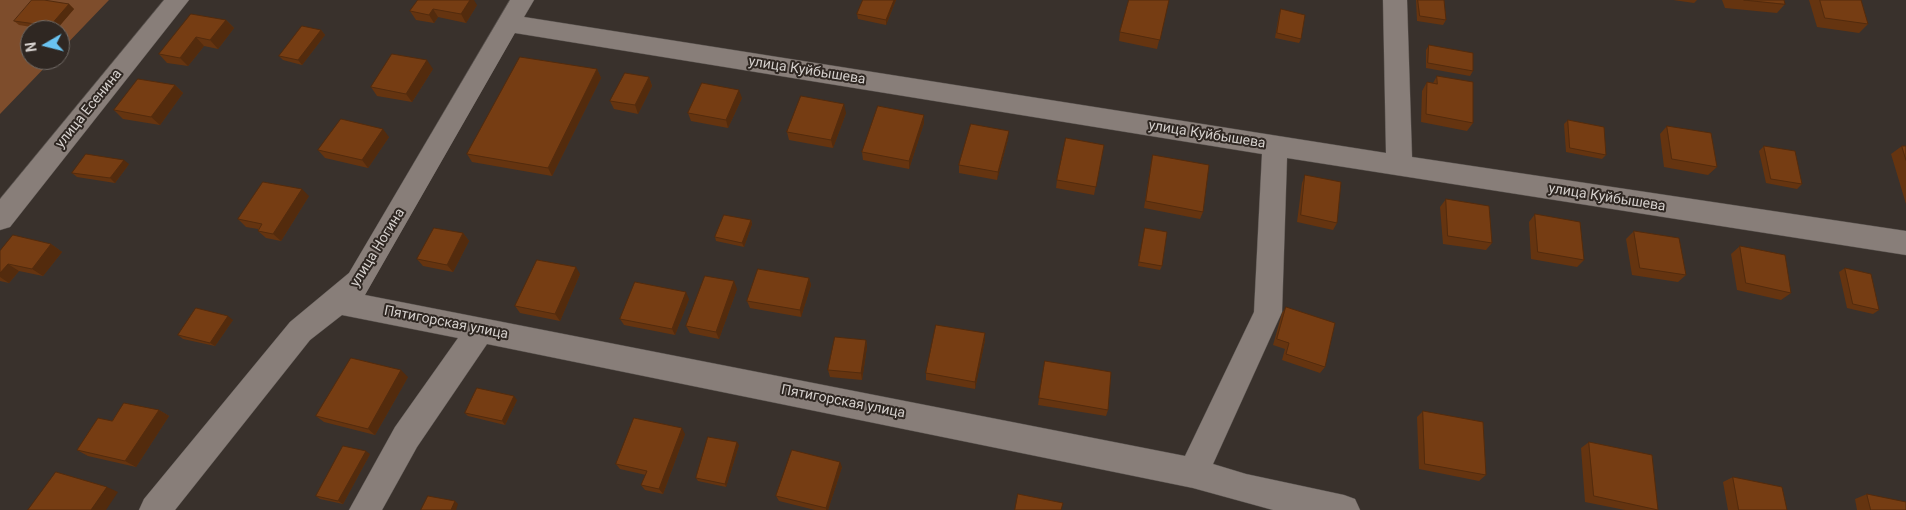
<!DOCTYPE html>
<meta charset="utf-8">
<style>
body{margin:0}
#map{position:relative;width:1906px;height:510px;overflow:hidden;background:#39312c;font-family:Roboto,sans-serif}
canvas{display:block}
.north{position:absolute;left:20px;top:20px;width:50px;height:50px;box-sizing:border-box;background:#2f2722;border:1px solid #716b66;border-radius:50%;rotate:262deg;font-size:14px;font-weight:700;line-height:20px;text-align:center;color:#d5d0cd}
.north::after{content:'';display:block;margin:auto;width:18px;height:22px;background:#6ac3f1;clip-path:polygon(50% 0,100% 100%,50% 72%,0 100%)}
</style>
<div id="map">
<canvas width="1906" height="510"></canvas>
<div class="north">N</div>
</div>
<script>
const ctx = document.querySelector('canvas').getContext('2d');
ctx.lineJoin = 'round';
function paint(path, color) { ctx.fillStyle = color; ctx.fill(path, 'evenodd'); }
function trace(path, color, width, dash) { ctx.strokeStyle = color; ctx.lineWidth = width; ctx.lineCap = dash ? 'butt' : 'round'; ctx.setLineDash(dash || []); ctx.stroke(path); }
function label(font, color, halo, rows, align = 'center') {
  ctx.font = font + ' Roboto,sans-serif'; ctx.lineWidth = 4; ctx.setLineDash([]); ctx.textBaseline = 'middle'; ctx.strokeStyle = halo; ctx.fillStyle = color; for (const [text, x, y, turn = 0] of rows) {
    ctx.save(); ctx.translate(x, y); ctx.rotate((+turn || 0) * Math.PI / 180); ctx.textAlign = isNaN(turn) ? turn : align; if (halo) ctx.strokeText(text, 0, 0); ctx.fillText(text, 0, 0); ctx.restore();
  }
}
paint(new Path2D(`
 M0,0H109L60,51V30H30V60H52L0,114Z`), '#7e4d2c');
const street = new Path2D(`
 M164,0H189L10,227L0,230V199Z
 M510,0H534L524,17L1386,153L1383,0H1407L1412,157L1906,231V255L1287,158L1282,312L1213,464L1246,474L1344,495L1355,499L1360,510H1273L1193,488L487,344L417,447L382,510H349L395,427L458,338L342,315L310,340L175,510H139L144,499L290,322L349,273ZM515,33L1262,154L1254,312L1185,456L365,295Z`);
trace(street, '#56504c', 1);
paint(street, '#887e79');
paint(new Path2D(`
 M418,0L477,5L466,23L438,17L434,23L416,20L410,11Z
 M863,0H896L886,25L858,19L857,14Z
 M1169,0L1157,49L1119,41L1120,32Z
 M1416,0H1444L1446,20L1443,25L1417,21Z
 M1673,0H1697L1694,3Z
 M1722,0H1784L1785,4L1777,13L1725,8Z
 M1809,0H1861L1868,24L1859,33L1817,27Z
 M69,4L74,9L56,30H50L19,25L14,21Z
 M1281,9L1301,39L1299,43L1275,38L1279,14Z
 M226,20L234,28L218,49L204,46L188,66L167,63L159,54Z
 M321,30L325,35L302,65L283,60L279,56Z
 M1429,45L1473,71L1470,76L1426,68V50Z
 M433,69L412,102L377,96L371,87Z
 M597,69L601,78L552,176L472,162L467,154Z
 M1437,76L1473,123L1467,131L1421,122L1422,91L1427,82L1433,83Z
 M649,77L652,86L638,114L614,109L610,101Z
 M175,85L183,93L160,125L123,119L114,110Z
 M742,98L728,128L691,121L688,113Z
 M846,113L833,148L789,140L787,132Z
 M924,115V123L909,169L863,160L862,152Z
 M1568,120L1606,155L1602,159L1566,152L1564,124Z
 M1667,126L1717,167L1708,175L1664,167L1660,134Z
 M389,137L368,168L325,158L318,150Z
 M1008,139L997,180L959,173V165Z
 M1104,145L1094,195L1056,188L1057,180Z
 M1764,146L1802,184L1797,189L1766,183L1759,151Z
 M1902,146H1906V204L1891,154Z
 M1153,155L1203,212L1200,219L1144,208L1151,163Z
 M129,164L115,183L77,177L72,173Z
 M1305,175L1337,223L1333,230L1297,222L1302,183Z
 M309,196L281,241L266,238L258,231V229L246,227L238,219Z
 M1446,199L1492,243L1486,250L1443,244L1440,207Z
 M1535,214L1584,260L1577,267L1531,259L1529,222Z
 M751,220L752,224L744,247L716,241L715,237Z
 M1145,228L1162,266L1160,270L1138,266Z
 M1634,231L1686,275L1678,282L1632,275L1626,239Z
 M463,233L469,241L453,272L423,266L417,259Z
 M51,244L62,252L43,276L19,271L9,283L0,281V251Z
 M1740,246L1791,293L1781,300L1737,290L1731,254Z
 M1845,268L1879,310L1873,314L1847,308L1839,272Z
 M580,274L560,321L520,313L515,306Z
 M809,278L811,285L801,317L750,308L747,301Z
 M737,289L719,339L690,333L686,326Z
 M689,299L675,335L624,325L620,319Z
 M1286,307L1325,367L1320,373L1282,360L1285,349L1273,345L1282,313Z
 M233,320L215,346L183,339L178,335Z
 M866,340L867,347L862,380L830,377L828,370Z
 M985,340L975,389L926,380V373Z
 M1045,361L1108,410L1106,416L1038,405Z
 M408,377L375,435L324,422L316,416Z
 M517,400L505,425L468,416L465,413Z
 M159,410L169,416L136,467L88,456L77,450L112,421Z
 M1423,411L1486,475L1479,481L1419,469L1417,417Z
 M685,434L663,494L645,490L641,485L646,475L620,469L616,464Z
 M1589,442L1658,510H1625L1585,502L1581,448Z
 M739,445L726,487L698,481L696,478Z
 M370,454L343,504L320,499L316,496Z
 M842,467L828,510H815L779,501L776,496Z
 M1733,477L1787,510H1728L1723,482Z
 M1867,494L1906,510H1857L1855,499Z`), '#653410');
paint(new Path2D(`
 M470,0H474L477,5L466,23L461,14Z
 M894,0H896L886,25V20Z
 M69,4L74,9L56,30H54L50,26Z
 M433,9L438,17L434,23L429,15Z
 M226,20L234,28L218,49L210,40Z
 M321,30L325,35L302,65L298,60Z
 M196,37L204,46L188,66L180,58Z
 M427,60L433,69L412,102L406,94Z
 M597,69L601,78L552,176L548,168Z
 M649,77L652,86L638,114L635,105Z
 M175,85L183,93L160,125L151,117Z
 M739,90L742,98L728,128L726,120Z
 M844,104L846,113L833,148L831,140Z
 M924,115V123L909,169V161Z
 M383,129L389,137L368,168L362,160Z
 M1009,131L1008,139L997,180L998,172Z
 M124,160L129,164L115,183L110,178Z
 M302,189L309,196L281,241L273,234Z
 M751,220L752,224L744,247L742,243Z
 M463,233L469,241L453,272L447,265Z
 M51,244L62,252L43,276L32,269Z
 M8,264L19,271L9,283L0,277V273Z
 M576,267L580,274L560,321L555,314Z
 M809,278L811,285L801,317L800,310Z
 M734,281L737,289L719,339L716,332Z
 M686,292L689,299L675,335L672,329Z
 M228,316L233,320L215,346L210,343Z
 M985,333V340L975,389V382Z
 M866,340L867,347L862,380L861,373Z
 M401,370L408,377L375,435L368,429Z
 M514,396L517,400L505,425L502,421Z
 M159,410L169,416L136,467L125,461Z
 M682,428L685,434L663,494L659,489Z
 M737,442L739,445L726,487L725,484Z
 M366,451L370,454L343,504L338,501Z
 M840,462L842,467L828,510H826V508Z
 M107,487L118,492L106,510H91Z
 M455,501L458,504L456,510H451Z`), '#532b0d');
const building = new Path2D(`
 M32,0H44L69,4L50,26L14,21Z
 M418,0H470L461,14L433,9L429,15L410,11Z
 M863,0H894L886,20L857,14Z
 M1129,0H1169L1160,40L1120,32Z
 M1418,0H1444L1446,20L1420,16Z
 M1744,0H1784L1785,4Z
 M1820,0H1861L1868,24L1825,18Z
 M1281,9L1305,15L1301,39L1277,33Z
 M191,14L226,20L210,40L196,37L180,58L159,54Z
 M302,26L321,30L298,60L279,56Z
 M1429,45L1473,53V71L1428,63Z
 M392,54L427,60L406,94L371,87Z
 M520,57L597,69L548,168L467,154Z
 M625,73L649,77L635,105L610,101Z
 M1437,76L1473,82V123L1426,114L1427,82L1437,84Z
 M138,79L175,85L151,117L114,110Z
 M702,83L739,90L726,120L688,113Z
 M801,96L844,104L831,140L787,132Z
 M878,106L924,115L909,161L862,152Z
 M341,119L383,129L362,160L318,150Z
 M1568,120L1604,127L1606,155L1570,148Z
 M971,124L1009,131L998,172L959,165Z
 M1667,126L1711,133L1717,167L1672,159Z
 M1066,138L1104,145L1096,187L1057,180Z
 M1764,146L1795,151L1802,184L1771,179Z
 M1902,146H1906V160Z
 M86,154L124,160L110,178L72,173Z
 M1153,155L1209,165L1203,212L1146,201Z
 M1305,175L1341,182L1337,223L1301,215Z
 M263,182L302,189L273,234L258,231L262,224L238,219Z
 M1446,199L1489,206L1492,243L1448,236Z
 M1535,214L1580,222L1584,260L1538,252Z
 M724,215L751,220L742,243L715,237Z
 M434,228L463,233L447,265L417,259Z
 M1145,228L1167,232L1162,266L1139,262Z
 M1634,231L1679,238L1686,275L1640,268Z
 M13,235L51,244L32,269L8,264L0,273V251Z
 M1740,246L1785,255L1791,293L1746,283Z
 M537,260L576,267L555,314L515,306Z
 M1845,268L1871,274L1879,310L1853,304Z
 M758,269L809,278L800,310L747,301Z
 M705,276L734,281L716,332L686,326Z
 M635,282L686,292L672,329L620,319Z
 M1286,307L1335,323L1325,367L1286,354L1289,343L1277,339Z
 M196,308L228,316L210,343L178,335Z
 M936,325L985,333L975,382L926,373Z
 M835,337L866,340L861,373L828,370Z
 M351,358L401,370L368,429L316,416Z
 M1045,361L1111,372L1108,410L1039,398Z
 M477,388L514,396L502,421L465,413Z
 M124,403L159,410L125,461L77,450L98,418L112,421Z
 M1423,411L1483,422L1486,475L1425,464Z
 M634,418L682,428L659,489L641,485L647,471L616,464Z
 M708,437L737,442L725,484L696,478Z
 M1589,442L1652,455L1658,510L1594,496Z
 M343,446L366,451L338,501L316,496Z
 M792,450L840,462L826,508L776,496Z
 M56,472L107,487L91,510H28Z
 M1733,477L1782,487L1787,510H1739Z
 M1018,494L1063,503L1061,510H1015Z
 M1867,494L1906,502V510H1871Z
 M428,496L455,501L451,510H421Z`);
paint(building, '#763d13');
trace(building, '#532b0d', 1);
label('14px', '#d5d0cd', '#2f2722', [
 ["улица Куйбышева",807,71,9],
 ["улица Есенина",89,109,-51],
 ["улица Куйбышева",1207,135,9],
 ["улица Куйбышева",1607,198,9],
 ["улица Ногина",378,248,-58],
 ["Пятигорская улица",446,323,11],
 ["Пятигорская улица",843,402,11]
]);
</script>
